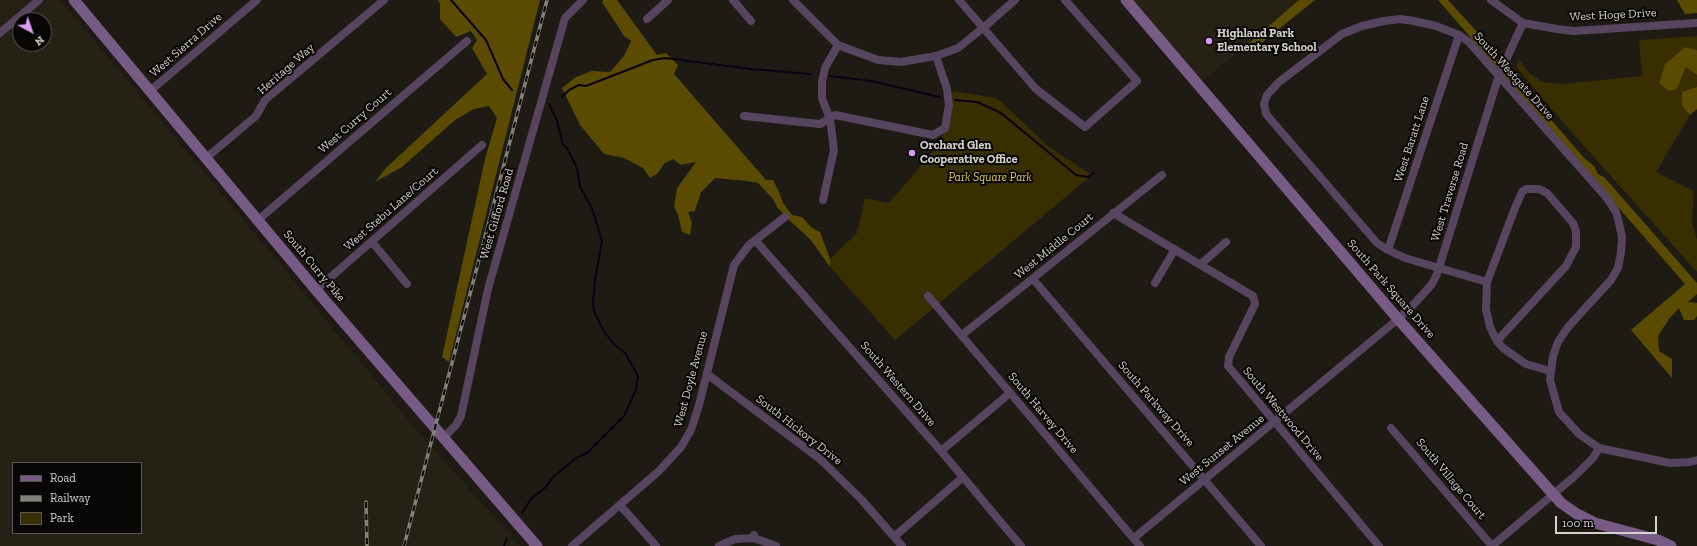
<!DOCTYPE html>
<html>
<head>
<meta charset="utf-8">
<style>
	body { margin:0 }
	#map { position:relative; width:1697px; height:546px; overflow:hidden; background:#1d1b14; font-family:"Zilla Slab",serif }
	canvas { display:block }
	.legend { position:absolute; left:12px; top:462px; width:130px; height:72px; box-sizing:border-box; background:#070604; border:1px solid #595854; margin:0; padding:5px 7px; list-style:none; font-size:12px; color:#d3d2cd }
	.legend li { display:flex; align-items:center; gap:8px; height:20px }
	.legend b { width:20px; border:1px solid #595854 }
	.north { position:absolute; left:12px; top:12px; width:40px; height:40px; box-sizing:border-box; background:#070604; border:1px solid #595854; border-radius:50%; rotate:140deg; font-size:11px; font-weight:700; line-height:16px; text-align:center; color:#d3d2cd }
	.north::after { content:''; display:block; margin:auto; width:14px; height:18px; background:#da9af6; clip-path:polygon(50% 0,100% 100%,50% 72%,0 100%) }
	.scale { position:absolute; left:1555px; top:516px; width:102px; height:18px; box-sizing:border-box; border:2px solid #d3d2cd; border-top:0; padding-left:5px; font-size:12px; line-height:14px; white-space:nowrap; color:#d3d2cd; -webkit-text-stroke:3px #070604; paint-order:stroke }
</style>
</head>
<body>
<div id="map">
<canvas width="1697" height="546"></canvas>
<ul class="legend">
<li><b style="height:5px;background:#785b85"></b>Road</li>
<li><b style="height:5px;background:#82807a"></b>Railway</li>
<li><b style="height:11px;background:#392e00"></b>Park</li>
</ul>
<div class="north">N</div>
<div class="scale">100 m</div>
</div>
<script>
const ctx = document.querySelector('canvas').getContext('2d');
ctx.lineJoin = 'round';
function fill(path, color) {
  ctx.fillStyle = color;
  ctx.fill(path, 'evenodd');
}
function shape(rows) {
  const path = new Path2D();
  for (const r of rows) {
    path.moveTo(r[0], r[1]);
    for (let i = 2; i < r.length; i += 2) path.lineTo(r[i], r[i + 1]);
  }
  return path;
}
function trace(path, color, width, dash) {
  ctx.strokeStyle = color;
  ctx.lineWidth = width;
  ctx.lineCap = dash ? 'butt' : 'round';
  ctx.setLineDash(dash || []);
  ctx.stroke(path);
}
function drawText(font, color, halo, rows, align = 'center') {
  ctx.font = font + ' "Zilla Slab",serif';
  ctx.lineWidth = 4;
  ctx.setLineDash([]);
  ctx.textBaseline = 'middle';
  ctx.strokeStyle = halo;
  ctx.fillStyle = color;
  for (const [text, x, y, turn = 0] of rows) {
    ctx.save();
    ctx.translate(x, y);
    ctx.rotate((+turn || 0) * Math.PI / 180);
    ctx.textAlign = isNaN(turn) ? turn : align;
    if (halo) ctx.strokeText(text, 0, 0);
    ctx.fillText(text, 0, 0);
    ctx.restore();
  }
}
const built = shape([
	[0,0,60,0,220,191,413,426,520,546,0,546],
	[20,20,44,20,44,44,20,44],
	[13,463,141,463,141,533,13,533],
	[1131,0,1304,0,1200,82]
]);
const green = shape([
	[1697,36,1697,50,1685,47,1665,64,1659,83,1677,89,1686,67,1697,75,1697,87,1682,106,1690,115,1656,172,1694,191,1692,222,1697,240,1697,272,1574,135,1517,68,1518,59,1529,72,1542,82,1562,84,1642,76,1639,40],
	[953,91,997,98,1049,147,1092,175,895,340,830,267,830,259,857,233,865,198,889,203,929,156,945,132]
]);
const forest = shape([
	[438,0,540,0,449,362,442,357,485,159,497,118,489,106,474,109,455,120,402,167,375,182,386,168,487,74,472,48,477,40,471,31,456,37,440,19,440,4],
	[603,0,617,0,657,55,666,53,678,65,674,74,766,180,773,180,779,192,783,203,792,215,802,217,811,227,820,232,830,259,830,267,810,239,789,220,777,207,773,199,758,183,747,181,715,178,701,192,695,211,688,212,692,223,690,235,682,232,678,215,674,206,677,188,696,162,681,165,673,159,665,163,657,174,650,178,643,168,624,158,604,154,580,125,562,88,576,77,592,71,610,72,624,56,631,41,624,36,602,2],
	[1299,0,1315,0,1254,49,1248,51,1242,49],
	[1438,0,1448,0,1490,46,1496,58,1508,69,1584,158,1594,166,1598,174,1605,178,1697,283,1697,294,1688,302,1697,303,1697,316,1694,320,1684,320,1679,308,1669,319,1658,336,1659,351,1672,359,1672,378,1631,330,1685,284],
	[1677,0,1697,0,1697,13,1685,14],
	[1685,47,1697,50,1697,75,1686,67,1677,89,1669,91,1659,83,1665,64],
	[1697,87,1697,109,1690,115,1682,106,1682,92]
]);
const stream = shape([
	[451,0,486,40,503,79,512,90],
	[829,76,871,81,940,97],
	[562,97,569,90,579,85,586,86,653,60,665,58,751,69,811,74],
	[955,100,977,102,1001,113,1076,175,1088,177,1094,173],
	[522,513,531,499,547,486,552,478,576,458,587,453,624,416,636,390,638,376,625,353,614,344,603,330,594,311,593,302,595,280,602,241,592,208,580,187,577,168,567,148,563,145,557,121,549,104],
	[504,546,507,538]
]);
const street = shape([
	[733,0,751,21],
	[793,0,838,45,878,60,901,62,936,56,958,48,983,28,1015,0],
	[959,0,1036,89,1085,127,1137,81,1065,0],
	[1491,0,1523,23,1557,29,1573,31,1697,23],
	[647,19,668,0],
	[0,33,39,0],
	[149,92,257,0],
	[744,116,820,124,835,115,933,135,945,128,949,105,947,89,936,56],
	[206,158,256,116,265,100,384,0],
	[823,200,834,150,830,119,822,98,822,82,825,68,838,45],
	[1113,213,1253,296,1255,304,1229,357,1228,366,1379,546],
	[258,220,467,41],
	[755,240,941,451,1021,546],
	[372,242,407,284],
	[1388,250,1459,35],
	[1201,264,1226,242],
	[1033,279,1261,546],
	[1487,282,1405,258,1388,250,1377,243,1266,114,1264,104,1267,95,1279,82,1342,34,1362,26,1384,21,1400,19,1414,21,1436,26,1459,35,1469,42,1607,198,1616,212,1619,223,1622,237,1621,252,1618,268,1611,280,1568,327,1558,342,1553,356,1550,380,1559,412,1579,434,1599,448,1670,463,1690,462,1697,460],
	[1155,283,1175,249],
	[316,290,482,145],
	[928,296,1140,546],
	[962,335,1162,175],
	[1497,341,1566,266,1576,247,1576,231,1573,223,1547,193,1539,189,1526,189,1522,192,1515,208,1487,282,1486,309,1490,327,1497,341,1503,348,1526,364,1550,371],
	[707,374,820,459,861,499,902,546],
	[1391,428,1492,546,1576,475,1593,458,1599,448],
	[443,438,456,425,461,416,488,289,565,18,583,0],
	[941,451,1010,393],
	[620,505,656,546],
	[894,537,963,477],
	[754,538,776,546],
	[1134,538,1398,319,1415,303,1432,284,1437,274,1499,75,1523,23],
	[572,546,659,471,681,447,691,430,699,405,734,265,749,245,785,217],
	[719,546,735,539,754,538,754,535]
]);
const secondary = shape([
	[74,0,316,290,537,546],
	[1126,0,1398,319,1561,503,1577,514,1595,523,1658,540,1671,546]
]);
const rail = shape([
	[366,502,367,546],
	[404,546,547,0]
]);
const markers = [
	[1209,41,4,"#da9af6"],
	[912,153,4,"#da9af6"]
];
const streetNames = [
	["West Hoge Drive",1613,15,-3],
	["West Sierra Drive",186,45,-41],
	["Heritage Way",286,69,-41],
	["South Westgate Drive",1514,76,48],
	["West Curry Court",355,121,-41],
	["West Baratt Lane",1412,139,-72],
	["West Traverse Road",1450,192,-73],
	["West Stebu Lane/Court",391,209,-41],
	["West Gifford Road",497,214,-74],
	["West Middle Court",1054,246,-39],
	["South Curry Pike",314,266,50],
	["South Park Square Drive",1391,289,49],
	["West Doyle Avenue",691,379,-75],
	["South Western Drive",898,384,49],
	["South Parkway Drive",1156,404,49],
	["South Harvey Drive",1043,413,50],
	["South Westwood Drive",1283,414,50],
	["South Hickory Drive",799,430,38],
	["West Sunset Avenue",1222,450,-39],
	["South Village Court",1451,479,50]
];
const poiNames = [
	["Highland Park",1217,34],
	["Elementary School",1217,48],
	["Orchard Glen",920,146],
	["Cooperative Office",920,160]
];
const parkNames = [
	["Park Square Park",990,178]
];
fill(built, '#252215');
fill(green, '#392e00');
fill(forest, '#5a4b00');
trace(stream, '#0c0014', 2);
trace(street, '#57445f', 8);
trace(secondary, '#785b85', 11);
trace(rail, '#82807a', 3.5);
trace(rail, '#070604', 2, [6]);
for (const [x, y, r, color] of markers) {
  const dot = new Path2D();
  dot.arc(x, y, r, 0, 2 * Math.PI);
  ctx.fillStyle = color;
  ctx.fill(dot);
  trace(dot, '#070604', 1.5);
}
drawText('12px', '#d3d2cd', '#070604', streetNames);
drawText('bold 12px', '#d3d2cd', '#070604', poiNames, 'left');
drawText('italic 12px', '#e4c955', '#070604', parkNames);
</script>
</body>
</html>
